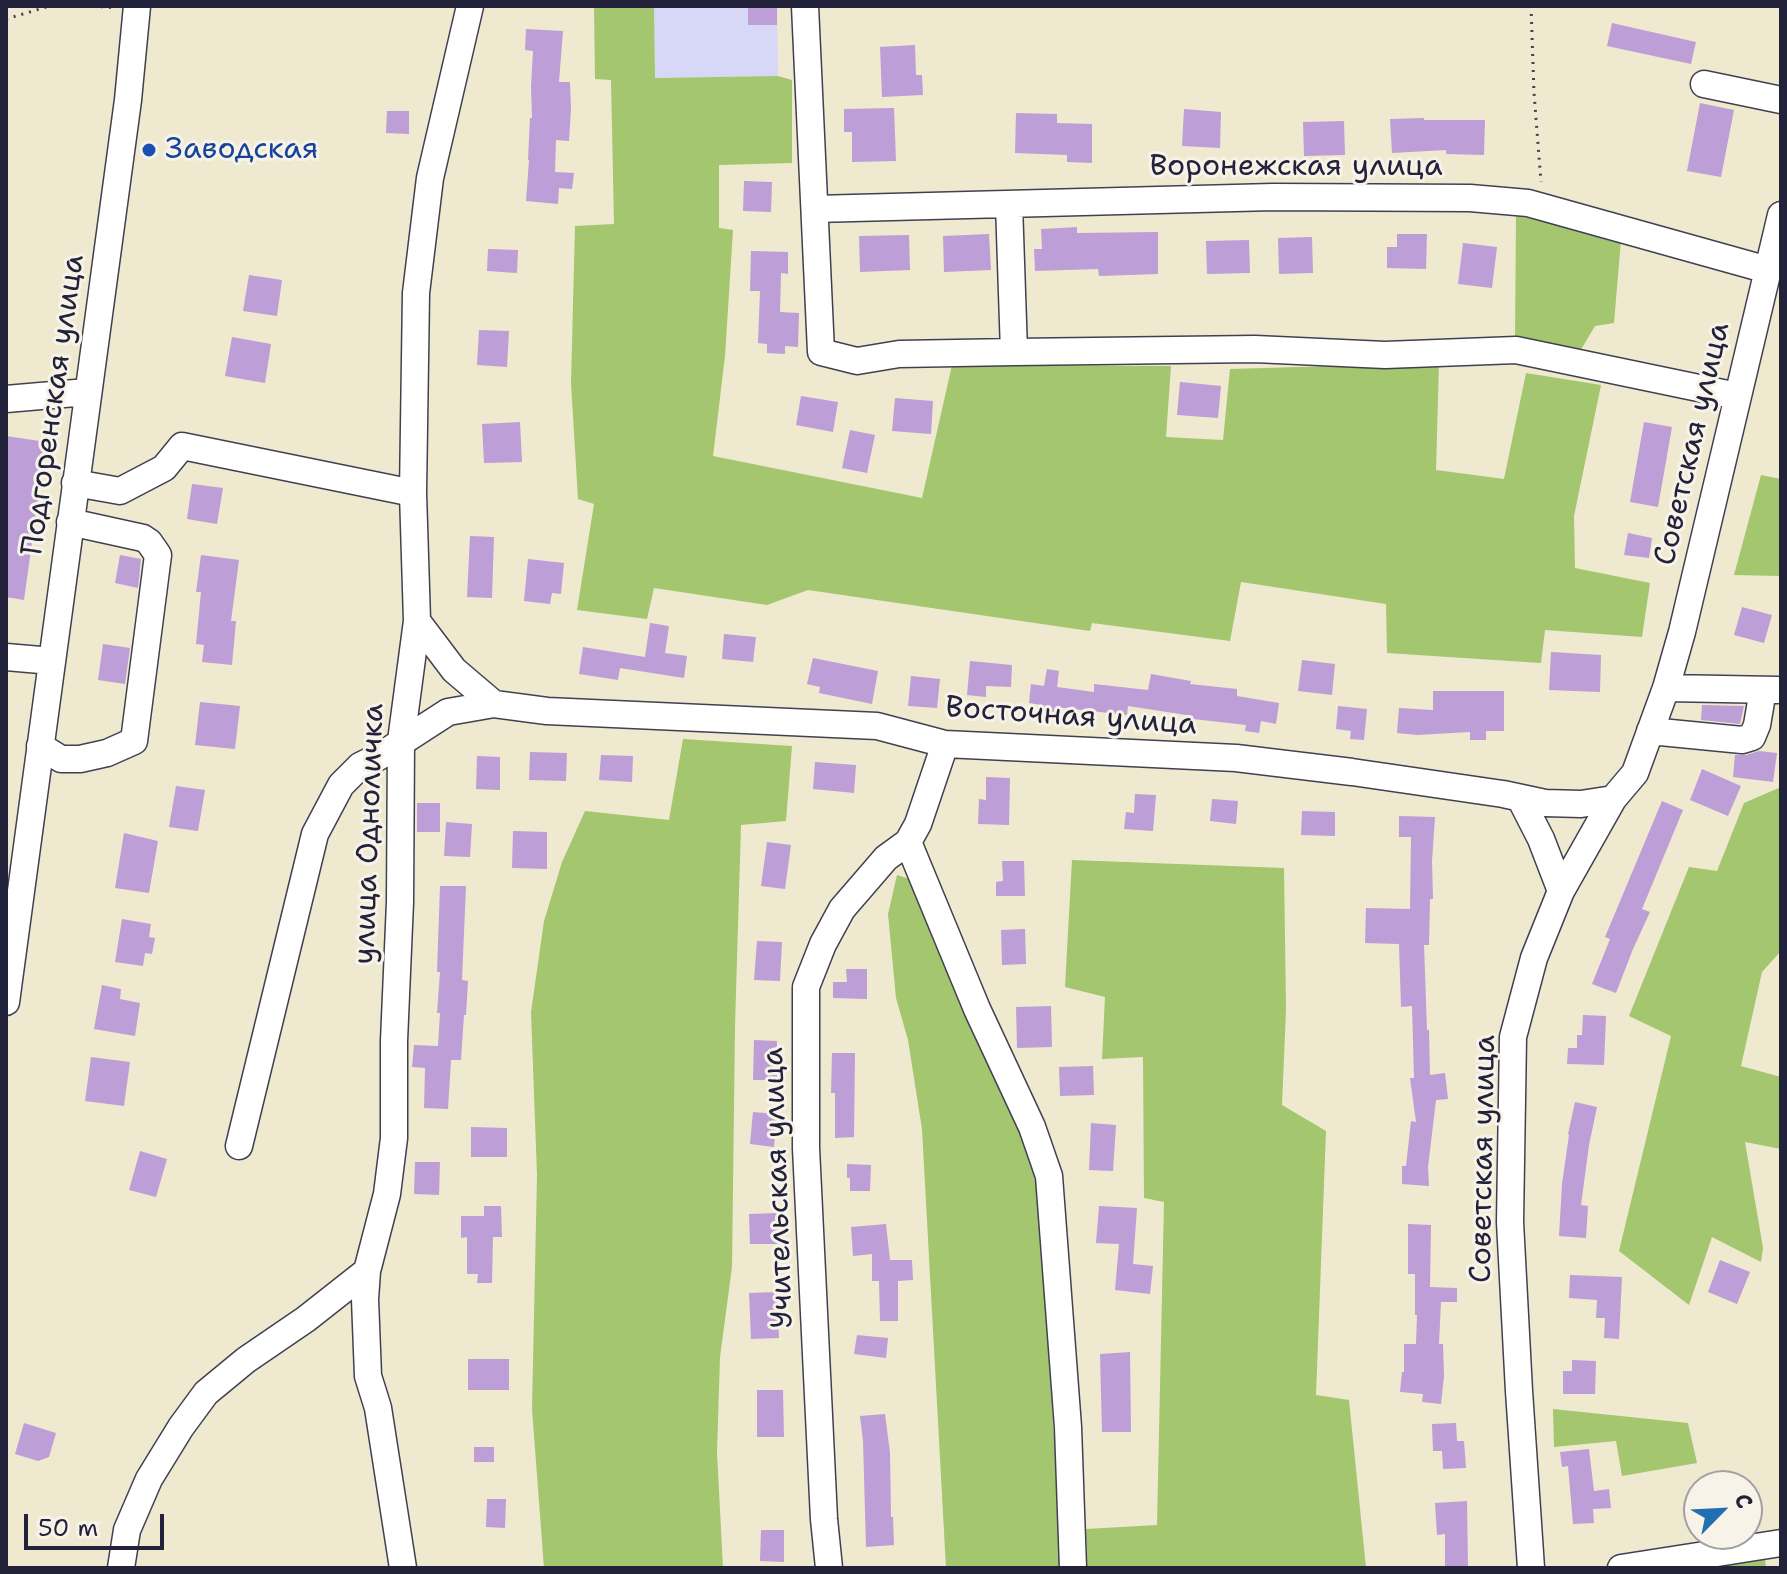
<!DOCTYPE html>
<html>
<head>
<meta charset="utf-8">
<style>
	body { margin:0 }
	#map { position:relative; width:1787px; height:1574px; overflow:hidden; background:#efe9d0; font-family:"Shantell Sans",sans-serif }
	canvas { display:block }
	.frame { position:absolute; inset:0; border:8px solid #22223b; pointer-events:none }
	.north { position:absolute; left:1683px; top:1470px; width:80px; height:80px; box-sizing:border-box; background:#f7f3e8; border:2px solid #a29fa3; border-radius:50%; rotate:66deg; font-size:22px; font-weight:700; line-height:32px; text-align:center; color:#22223b }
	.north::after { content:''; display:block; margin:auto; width:28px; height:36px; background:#1f6fb2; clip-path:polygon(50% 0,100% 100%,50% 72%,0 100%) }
	.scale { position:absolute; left:24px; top:1514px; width:140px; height:36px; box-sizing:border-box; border:4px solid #22223b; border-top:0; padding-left:10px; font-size:24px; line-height:28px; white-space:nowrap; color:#22223b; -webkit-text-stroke:6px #f7f3e8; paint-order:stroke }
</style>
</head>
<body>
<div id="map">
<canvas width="1787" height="1574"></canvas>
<div class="frame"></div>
<div class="north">С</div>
<div class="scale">50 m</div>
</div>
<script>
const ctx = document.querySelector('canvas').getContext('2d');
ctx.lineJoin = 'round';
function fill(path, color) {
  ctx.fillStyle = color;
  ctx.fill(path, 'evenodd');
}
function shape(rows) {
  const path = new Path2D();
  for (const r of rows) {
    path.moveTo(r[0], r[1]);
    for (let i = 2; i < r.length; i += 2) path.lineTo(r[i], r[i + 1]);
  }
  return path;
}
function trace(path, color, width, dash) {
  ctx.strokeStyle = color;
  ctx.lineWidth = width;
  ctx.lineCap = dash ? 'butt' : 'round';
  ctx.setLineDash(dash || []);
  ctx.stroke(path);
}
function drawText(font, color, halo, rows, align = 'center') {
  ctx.font = font + ' "Shantell Sans",sans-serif';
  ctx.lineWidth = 6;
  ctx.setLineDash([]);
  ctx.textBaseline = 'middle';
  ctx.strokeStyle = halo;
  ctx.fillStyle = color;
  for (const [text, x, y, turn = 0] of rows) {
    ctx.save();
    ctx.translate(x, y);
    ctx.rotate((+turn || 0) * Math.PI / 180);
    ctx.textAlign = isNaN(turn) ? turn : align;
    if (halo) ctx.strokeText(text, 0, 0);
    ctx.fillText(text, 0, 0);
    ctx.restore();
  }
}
const built = shape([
	[654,6,777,6,778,76,655,78]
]);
const green = shape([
	[594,6,654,6,655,78,778,76,792,80,792,163,719,165,719,228,733,230,725,356,713,456,922,498,952,365,1171,366,1166,437,1223,440,1230,369,1439,363,1436,470,1504,479,1526,373,1601,385,1574,516,1575,568,1650,583,1642,637,1545,630,1541,663,1387,653,1386,604,1241,582,1230,641,1092,623,1090,631,808,590,767,605,654,588,647,619,577,610,594,504,578,499,571,383,575,226,614,224,611,80,595,79],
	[1516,215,1621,240,1614,323,1595,326,1579,353,1515,342],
	[1761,475,1781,479,1781,576,1734,575],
	[683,739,792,746,786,821,741,825,735,1026,732,1267,720,1357,717,1452,723,1568,544,1568,532,1409,537,1175,531,1012,544,921,562,862,585,811,669,820],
	[1781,787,1781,951,1762,972,1741,1066,1781,1077,1781,1149,1745,1142,1763,1248,1761,1262,1712,1237,1689,1305,1619,1251,1671,1036,1629,1016,1689,867,1717,871,1744,803],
	[1072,860,1284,868,1286,1009,1282,1105,1326,1131,1316,1395,1349,1400,1366,1568,1087,1568,1086,1529,1157,1525,1164,1202,1144,1198,1143,1057,1102,1059,1105,997,1065,987],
	[897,875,913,880,1032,1162,1041,1218,1062,1568,946,1568,922,1129,908,1040,896,998,888,914],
	[1553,1409,1688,1423,1697,1463,1622,1476,1616,1441,1554,1447],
	[1765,1559,1766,1568,1691,1568]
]);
const building = shape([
	[748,6,777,6,777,25,748,25],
	[1612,23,1696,42,1691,64,1607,46],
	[526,29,563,31,559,82,570,82,571,108,569,141,556,140,555,172,574,173,572,189,559,188,558,204,526,201,529,160,528,160,530,118,532,118,531,86,533,51,525,50],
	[915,45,916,75,922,75,923,95,882,97,880,47],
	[1700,103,1734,110,1721,177,1687,171],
	[894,108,896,161,852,162,852,132,844,132,844,109],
	[1184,109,1221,112,1220,148,1182,146],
	[387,111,409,111,409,134,386,133],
	[1016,113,1057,114,1057,123,1092,124,1092,163,1067,162,1067,155,1015,153],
	[1424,118,1424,120,1485,120,1484,155,1446,154,1446,150,1392,153,1390,119],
	[1344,121,1345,155,1304,156,1303,122],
	[744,181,772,182,771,212,743,211],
	[1077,227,1077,233,1158,232,1158,274,1099,276,1098,269,1035,271,1034,249,1042,249,1041,229],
	[989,234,991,270,944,272,943,236],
	[1397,234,1427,234,1426,269,1387,268,1387,247,1397,247],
	[909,235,910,270,860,272,859,236],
	[1312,237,1313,273,1279,274,1278,238],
	[1249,240,1250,273,1207,274,1206,241],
	[1463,243,1497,247,1492,288,1458,284],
	[488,249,518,250,517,273,487,271],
	[751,251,788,252,788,274,781,273,780,312,799,313,798,347,785,346,785,354,767,353,767,344,758,343,760,291,750,291],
	[249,275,282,280,277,316,243,311],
	[479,330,509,331,507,367,477,365],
	[232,337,271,344,265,383,225,376],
	[1180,382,1221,386,1218,418,1177,415],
	[801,396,838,402,833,432,796,425],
	[895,398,933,401,931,434,892,431],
	[520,422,522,462,484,463,482,424],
	[1644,422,1672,427,1658,507,1630,502],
	[850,430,875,435,867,473,842,468],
	[6,436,46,442,24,600,6,597],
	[192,484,223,488,217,524,187,519],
	[1628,533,1652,538,1649,558,1624,555],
	[470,536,494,537,492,598,467,597],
	[120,555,141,559,138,588,115,583],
	[201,555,239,560,231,621,236,621,232,665,202,662,204,645,196,644,201,592,196,592],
	[528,559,564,563,561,594,552,593,550,604,524,601],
	[1742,607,1772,615,1764,643,1734,635],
	[650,623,669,626,665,653,687,656,684,678,620,668,618,680,579,674,583,647,645,657],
	[724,634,756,637,753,662,722,659],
	[103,644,130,648,125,684,98,680],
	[1551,652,1601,655,1600,692,1549,690],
	[813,658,878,671,872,704,819,693,820,687,807,684],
	[1302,660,1335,664,1332,695,1298,691],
	[970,661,1012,665,1011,687,986,686,986,697,967,695],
	[1047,669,1059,671,1057,687,1094,692,1094,684,1148,690,1151,674,1191,681,1190,684,1237,689,1237,696,1279,703,1276,724,1261,721,1259,733,1245,731,1246,725,1193,719,1193,716,1128,706,1127,715,1055,707,1055,715,1040,713,1042,705,1029,703,1031,684,1044,686],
	[911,676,940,679,937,708,908,706],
	[1433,691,1504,691,1504,731,1486,731,1486,740,1470,740,1470,732,1417,735,1397,733,1399,708,1433,710],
	[200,702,240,706,235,749,195,745],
	[1702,705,1744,706,1740,724,1701,720],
	[1338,706,1367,709,1364,740,1350,739,1351,731,1336,729],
	[1759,751,1777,753,1773,782,1733,777,1735,755,1746,755],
	[530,752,567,753,566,781,529,780],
	[601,755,633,756,632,782,599,780],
	[477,756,500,757,500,790,476,789],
	[815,762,856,765,854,793,813,789],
	[1702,769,1741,786,1728,816,1690,800],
	[986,777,1010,778,1009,825,978,824,979,799,986,800],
	[176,786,205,790,198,831,169,827],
	[1135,794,1156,795,1153,831,1124,829,1126,812,1134,813],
	[1212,799,1238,801,1236,824,1210,821],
	[1662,801,1683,810,1642,909,1650,912,1633,949,1616,993,1592,984,1610,939,1605,937],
	[417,803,440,803,440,832,417,832],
	[1302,811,1335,812,1335,836,1301,835],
	[1399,816,1435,817,1432,861,1433,899,1430,899,1429,945,1424,945,1427,1030,1429,1030,1430,1075,1445,1073,1448,1099,1436,1100,1428,1167,1429,1186,1402,1184,1402,1166,1406,1166,1411,1121,1416,1122,1410,1078,1414,1078,1412,1006,1401,1007,1399,944,1365,943,1366,908,1410,909,1411,837,1399,837],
	[446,822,472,824,470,857,444,856],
	[513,831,547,832,547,869,512,868],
	[124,833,158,841,149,893,115,888],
	[767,842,791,845,785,889,761,886],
	[1002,861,1024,861,1025,896,996,896,996,882,1003,881],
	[440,886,466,886,462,980,468,981,466,1015,464,1015,461,1060,451,1060,448,1109,424,1108,425,1068,412,1067,414,1045,438,1046,440,1013,437,1013,440,972,437,972],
	[122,919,151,924,149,937,155,938,152,954,145,953,143,966,115,962],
	[1025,929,1026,964,1002,965,1001,930],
	[757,941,782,942,780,981,754,980],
	[846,969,867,969,867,999,833,998,833,982,847,982],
	[102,985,121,989,120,999,140,1003,135,1036,94,1029],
	[1051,1006,1052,1047,1017,1048,1016,1007],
	[1583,1015,1606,1016,1604,1065,1567,1064,1568,1048,1577,1048,1577,1035,1582,1035],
	[754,1040,777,1041,777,1080,753,1080],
	[832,1053,855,1053,854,1137,835,1138,835,1093,831,1093],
	[91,1057,130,1062,124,1106,85,1101],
	[1093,1066,1094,1095,1060,1096,1059,1067],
	[1575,1102,1597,1107,1589,1145,1581,1205,1588,1206,1586,1238,1559,1236,1562,1184,1569,1135,1568,1134],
	[753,1112,777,1114,774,1147,750,1144],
	[1091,1123,1116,1125,1113,1171,1089,1170],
	[471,1127,507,1128,507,1157,471,1157],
	[140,1151,167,1159,156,1197,129,1190],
	[415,1162,440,1162,439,1195,414,1194],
	[847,1164,871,1165,870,1191,850,1191,850,1178,847,1178],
	[484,1206,501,1206,502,1237,493,1237,492,1283,477,1283,478,1274,467,1274,467,1237,461,1238,461,1216,484,1216],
	[1099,1206,1137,1208,1133,1264,1153,1266,1150,1294,1115,1290,1119,1244,1096,1243],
	[777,1213,778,1244,750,1244,749,1214],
	[886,1224,890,1260,912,1260,913,1280,898,1281,898,1321,880,1321,879,1281,872,1281,872,1254,853,1256,851,1227],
	[1408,1224,1431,1225,1430,1287,1457,1288,1457,1302,1441,1302,1439,1344,1443,1344,1444,1376,1441,1404,1422,1402,1423,1394,1400,1392,1402,1372,1404,1372,1404,1344,1416,1344,1417,1315,1415,1315,1415,1274,1408,1274],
	[1720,1260,1750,1272,1737,1304,1708,1292],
	[1570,1275,1622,1277,1619,1339,1604,1338,1605,1318,1596,1318,1597,1300,1569,1298],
	[777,1292,779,1338,751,1339,749,1293],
	[857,1335,888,1338,886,1358,854,1354],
	[1130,1352,1131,1432,1102,1432,1100,1354],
	[468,1359,509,1359,509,1390,468,1390],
	[1572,1360,1596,1361,1595,1394,1563,1394,1563,1371,1572,1371],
	[757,1390,783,1390,784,1437,757,1437],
	[885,1414,890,1453,891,1517,893,1517,894,1545,866,1547,863,1441,860,1416],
	[24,1423,56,1433,49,1457,38,1461,15,1454],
	[1456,1423,1457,1441,1464,1441,1466,1468,1443,1469,1442,1451,1433,1451,1432,1424],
	[474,1447,494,1447,494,1462,474,1462],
	[1589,1449,1594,1491,1609,1489,1611,1508,1593,1509,1594,1523,1573,1524,1568,1466,1562,1467,1560,1452],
	[487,1499,506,1499,505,1528,486,1527],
	[1467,1501,1468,1568,1445,1568,1445,1534,1437,1535,1435,1503],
	[761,1530,784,1530,784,1562,760,1561]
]);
const path = shape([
	[93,6,117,8],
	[1531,6,1534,93,1541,182],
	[6,19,50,6]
]);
const minor = shape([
	[805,6,821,352,857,361,899,354,1014,352],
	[1704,84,1781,100],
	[1009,204,1014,352,1255,349,1385,355,1516,350,1737,396],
	[815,209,1273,197,1470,198,1528,203,1768,270],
	[6,399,87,392],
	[75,483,120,491,164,468,182,446,413,493],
	[417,621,454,670,494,704,547,711,877,726,945,744,1236,758,1352,772,1503,794,1545,803,1581,804,1613,799],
	[6,657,52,661],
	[1666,688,1778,690],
	[1650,731,1742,740,1752,737,1757,725,1763,690],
	[40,746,61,759,80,759,107,753,134,741,158,555,149,542,143,538,70,522],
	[1520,798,1541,839,1561,891],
	[908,842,977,1009,1032,1127,1049,1176,1068,1427,1073,1568],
	[6,1002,128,100,137,6],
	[239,1146,315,834,341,785,360,766,380,756,448,712,494,704],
	[121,1568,127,1530,149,1479,181,1427,206,1393,246,1360,306,1319,367,1271],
	[403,1568,378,1408,368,1376,365,1299,367,1271,387,1194,394,1138,394,1041,400,902,401,741,417,621,413,493,416,293,430,178,470,6],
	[829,1568,824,1519,806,1148,806,987,823,944,842,909,886,858,908,842,918,824,945,744],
	[1531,1568,1519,1391,1510,1222,1513,1037,1534,958,1561,891,1613,799,1635,773,1666,688,1682,632,1781,215],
	[1621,1568,1781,1543]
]);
const markers = [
	[149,150,8,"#1a4fb4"]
];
const transitNames = [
	["Заводская",165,150]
];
const streetNames = [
	["Воронежская улица",1296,167],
	["Подгоренская улица",54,405,-82],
	["Советская улица",1693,444,-77],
	["Восточная улица",1071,717,4],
	["улица Одноличка",370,834,-88],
	["Советская улица",1484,1159,-89],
	["Учительская улица",779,1188,-92]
];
fill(built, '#d7d7f8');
fill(green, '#a3c66f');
fill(building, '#bd9ed6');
trace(minor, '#414051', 29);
trace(path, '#414051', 3, [2, 6]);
trace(minor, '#fff', 26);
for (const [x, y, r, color] of markers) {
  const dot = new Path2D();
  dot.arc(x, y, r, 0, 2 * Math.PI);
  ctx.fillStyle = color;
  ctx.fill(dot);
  trace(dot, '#f7f3e8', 3);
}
drawText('30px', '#164399', '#f7f3e8', transitNames, 'left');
drawText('30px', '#22223b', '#f7f3e8', streetNames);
</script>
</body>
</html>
